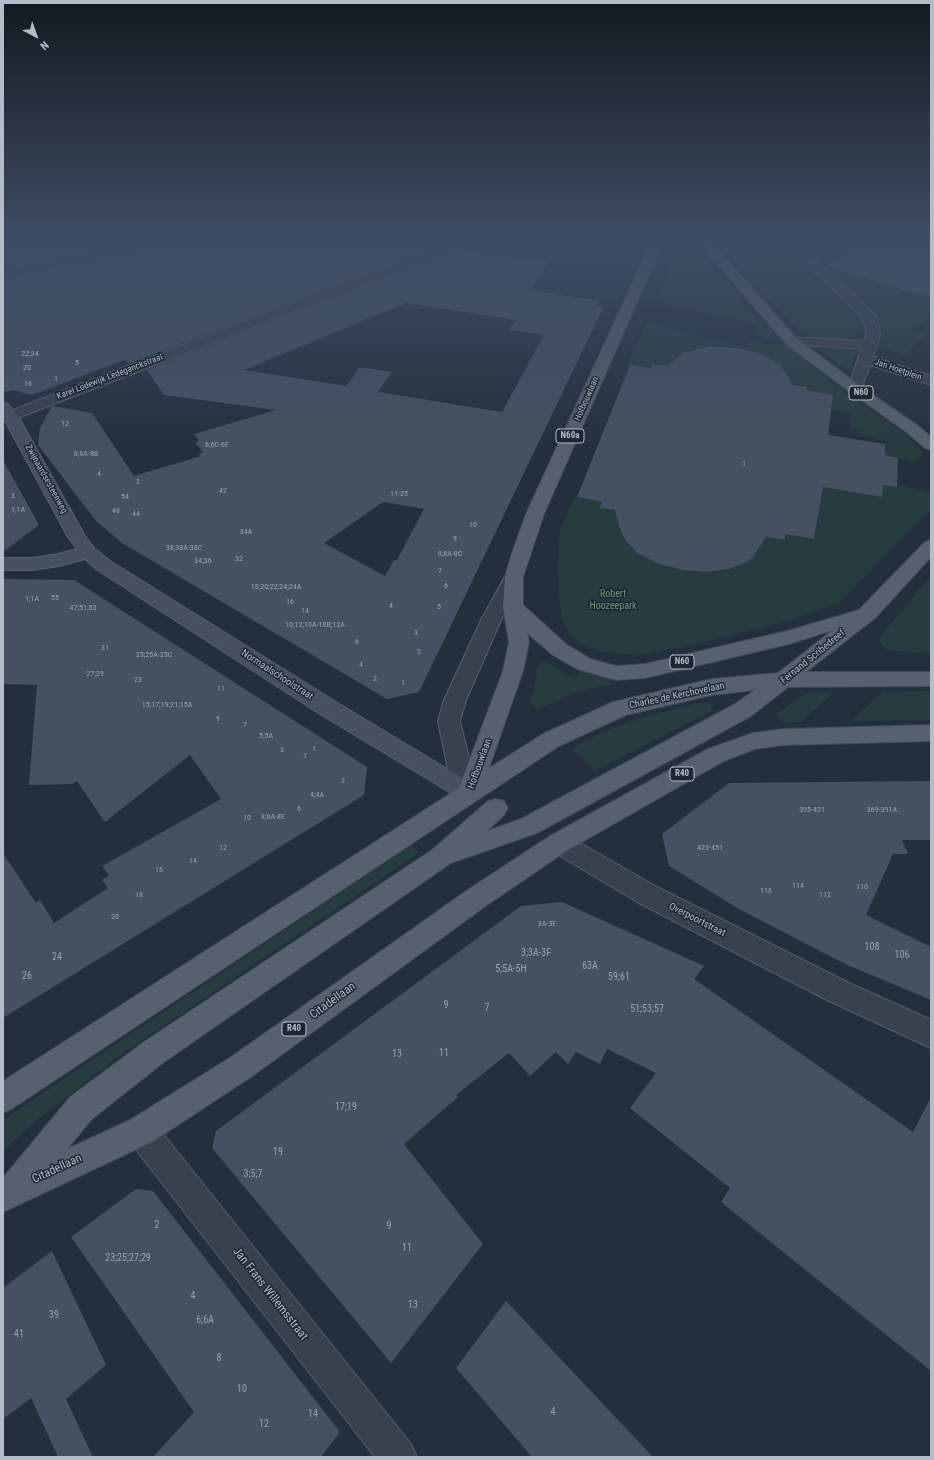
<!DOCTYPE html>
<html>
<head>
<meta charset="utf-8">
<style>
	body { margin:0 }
	#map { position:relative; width:934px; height:1460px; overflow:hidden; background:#242f3e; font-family:"Roboto Condensed",sans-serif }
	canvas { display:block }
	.frame { position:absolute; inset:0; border:4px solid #b4bcc9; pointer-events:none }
	.north { position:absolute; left:16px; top:16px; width:40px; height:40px; -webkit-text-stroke:3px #1d2633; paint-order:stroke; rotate:139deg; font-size:11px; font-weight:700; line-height:16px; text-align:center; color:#b4bcc9 }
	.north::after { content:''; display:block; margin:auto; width:14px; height:18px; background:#b4bcc9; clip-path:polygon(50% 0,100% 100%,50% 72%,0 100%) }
</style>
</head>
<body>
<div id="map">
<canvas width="934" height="1460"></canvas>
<div class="frame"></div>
<div class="north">N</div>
</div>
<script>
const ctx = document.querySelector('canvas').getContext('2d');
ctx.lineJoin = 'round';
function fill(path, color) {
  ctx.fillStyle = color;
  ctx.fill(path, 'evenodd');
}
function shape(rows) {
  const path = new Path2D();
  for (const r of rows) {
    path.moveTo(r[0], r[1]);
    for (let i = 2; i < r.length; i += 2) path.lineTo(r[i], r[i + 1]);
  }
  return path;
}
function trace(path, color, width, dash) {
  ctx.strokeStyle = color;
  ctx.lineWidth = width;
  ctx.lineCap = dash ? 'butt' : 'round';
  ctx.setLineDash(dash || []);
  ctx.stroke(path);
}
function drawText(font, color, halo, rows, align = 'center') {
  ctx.font = font + ' "Roboto Condensed",sans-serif';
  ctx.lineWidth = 3;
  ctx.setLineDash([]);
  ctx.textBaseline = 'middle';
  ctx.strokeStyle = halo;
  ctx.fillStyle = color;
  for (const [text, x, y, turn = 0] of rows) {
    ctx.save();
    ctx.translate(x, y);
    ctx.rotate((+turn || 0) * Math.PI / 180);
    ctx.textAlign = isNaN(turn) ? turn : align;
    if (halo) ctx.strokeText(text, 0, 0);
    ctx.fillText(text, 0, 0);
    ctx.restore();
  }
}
const green = shape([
	[677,245,695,245,709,265,779,339,770,339,754,335,758,326,657,300],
	[724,245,825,245,809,257,805,263,812,275,859,314,864,324,864,331,855,337,833,340,807,336,786,318,743,273],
	[824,267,926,297,923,300,931,302,931,316,914,331,927,335,904,355,882,347,877,348,881,335,880,324,871,312],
	[647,322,748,348,751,340,768,345,785,344,844,392,903,432,921,450,922,455,919,459,912,461,885,455,884,441,857,436,857,430,850,428,852,413,831,410,833,395,806,390,807,387,788,384,789,377,780,364,767,356,750,350,730,346,710,346,683,353,675,359,671,367,652,364,651,368,627,365],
	[819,348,855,350,857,352,850,371,839,365],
	[883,485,897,487,898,485,931,492,931,509,838,603,791,620,688,646,634,655,599,651,580,643,569,634,561,616,557,568,560,530,574,497,602,502,600,508,621,511,619,525,621,532,632,549,646,558,670,568,696,572,706,572,729,569,747,562,758,551,761,545,763,536,785,540,785,534,814,539,818,518,814,517,819,486,881,497],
	[931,576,931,654,888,650,881,644,880,637],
	[547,662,565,674,577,679,579,670,611,680,610,685,588,689,572,694,538,709,530,703,539,663],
	[931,691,931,720,851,721,883,692],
	[814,692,834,692,801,722,784,722,777,717,778,713,804,694],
	[703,702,710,703,712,706,711,711,595,771,571,748,607,730,650,715],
	[411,845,419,853,122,1054,37,1120,3,1151,3,1120]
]);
const building = shape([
	[3,245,125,245,10,269,3,258],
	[160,245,424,245,434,247,130,363,124,360,32,395,14,390,3,392,3,281,153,250],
	[855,245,931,245,931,298,825,266],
	[458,250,549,262,531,289,535,289,533,291,600,301,597,305,604,306,419,692,387,699,122,543,96,521,38,445,40,428,52,406,92,413,134,476,201,456,199,454,203,452,195,442,199,441,194,434,276,410,164,395,147,370,144,371],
	[406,303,516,320,509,330,544,335,502,412,378,392,392,372,366,368,359,368,346,386,244,370],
	[383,502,424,509,397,560,394,560,385,576,324,543],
	[710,346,739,348,759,353,780,364,787,374,792,385,807,387,806,390,833,395,828,435,885,444,885,455,898,458,897,487,883,485,882,497,823,487,814,539,785,534,785,540,766,537,753,557,747,562,729,569,706,572,682,570,659,564,637,553,626,541,621,532,615,510,600,508,602,502,577,497,630,365,651,368,652,364,667,366,683,353],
	[3,460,39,525,3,552],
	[3,579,74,580,367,767,364,795,3,1018,3,853,36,903,40,900,54,923,108,888,102,880,109,875,102,866,221,799,190,755,105,822,77,781,72,784,29,785,37,685,3,684],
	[931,781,931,840,902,840,908,854,893,854,866,915,931,947,931,1000,845,964,739,909,669,866,662,834,729,783],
	[562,902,704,966,694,979,913,1132,931,1097,931,1371,721,1202,730,1188,630,1108,656,1073,607,1049,600,1064,576,1052,568,1064,556,1052,530,1076,509,1053,456,1095,458,1097,404,1144,483,1244,391,1363,212,1148,216,1131,521,906],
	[136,1189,153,1191,340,1432,321,1457,153,1457,194,1412,71,1237],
	[52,1251,106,1365,66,1399,93,1457,58,1457,31,1398,3,1419,3,1288],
	[506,1301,653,1457,532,1457,456,1368]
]);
const street = shape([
	[134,245,159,245,153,249,3,280,3,272,134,245],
	[443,245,461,245,459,248,15,419,10,421,5,419,3,417,5,413,443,245],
	[813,260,817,261,874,314,879,325,880,335,873,357,931,376,931,385,870,365,860,392,855,393,850,392,848,389,861,349,786,344,784,341,786,338,791,337,864,341,866,335,865,325,861,316,809,267,807,264,809,261,813,260],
	[514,571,521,573,523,577,502,618,466,700,460,721,474,779,481,793,477,799,469,802,461,799,450,779,438,721,444,700,482,618,507,573,514,571],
	[559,833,568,836,657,887,847,982,931,1020,931,1048,827,1000,639,903,550,850,547,843,550,836,559,833],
	[141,1116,152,1120,411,1444,417,1457,375,1457,130,1142,126,1131,130,1120,141,1116]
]);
const secondary = shape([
	[3,402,8,404,18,416,85,536,94,548,110,561,336,702,477,787,481,793,477,799,469,802,461,799,320,714,96,569,85,559,59,566,33,570,3,570,3,558,33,558,58,554,77,549,68,537,3,417,3,402]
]);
const primary = shape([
	[650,245,662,245,544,514,523,577,523,605,567,645,591,659,616,666,645,664,787,631,859,610,925,542,931,540,931,557,875,618,806,672,931,672,931,686,788,687,751,716,537,833,451,863,164,1062,92,1119,67,1149,130,1120,231,1057,469,889,550,836,708,749,753,733,784,729,931,725,931,741,784,745,755,749,724,761,568,850,487,905,251,1077,152,1142,3,1212,3,1178,70,1097,144,1042,432,850,488,801,496,799,504,801,508,808,504,815,487,831,521,819,735,704,755,690,712,695,626,715,559,746,13,1108,3,1113,3,1081,459,788,503,671,509,642,503,607,505,577,512,553,526,514,650,245],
	[833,630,778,673,712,679,613,702,543,734,489,768,523,671,529,642,527,633,553,655,577,669,616,680,645,678,789,644,833,630],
	[701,245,714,245,796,338,860,386,917,425,931,437,931,450,925,448,905,431,850,392,786,344,701,245]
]);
const numberNames = [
	["22;24",30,354],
	["5",77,363],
	["20",27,368],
	["1",56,379],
	["16",28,384],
	["12",65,424],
	["6;6C-6F",217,445],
	["8;8A-8B",86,454],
	["1",744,464],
	["4",99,474],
	["2",138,482],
	["42",223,491],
	["11-25",399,494],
	["3",13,496],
	["54",125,497],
	["1;1A",18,510],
	["46",116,511],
	["44",136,514],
	["10",473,525],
	["34A",246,532],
	["9",455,539],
	["38;38A-38C",184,548],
	["8;8A-8C",450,554],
	["32",239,559],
	["34;36",203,561],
	["7",440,571],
	["6",446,586],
	["18;20;22;24;24A",276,587],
	["55",55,598],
	["1;1A",32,599],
	["16",290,602],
	["4",391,606],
	["5",439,607],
	["47;51;53",83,608],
	["14",305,611],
	["10;12;10A-10B;12A",315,625],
	["3",416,633],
	["6",357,642],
	["31",105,648],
	["2",419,652],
	["25;25A-25C",154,655],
	["4",361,665],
	["27;29",95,674],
	["2",375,679],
	["23",138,680],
	["1",403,683],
	["11",221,689],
	["15;17;19;21;15A",167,705],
	["9",218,719],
	["7",245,725],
	["5;5A",266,736],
	["1",314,749],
	["3",282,750],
	["1",305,756],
	["2",343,781],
	["4;4A",317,795],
	["6",299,809],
	["395-421",812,810],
	["369-391A",882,810],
	["8;8A-8E",273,817],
	["10",247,818],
	["12",223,848],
	["423-451",710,848],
	["14",193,861],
	["16",159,870],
	["114",798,886],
	["110",862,887],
	["116",766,891],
	["18",139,895],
	["112",825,895],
	["20",115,917],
	["3A-3F",547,924]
];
const farStreetnames = [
	["Jan Hoetplein",898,370,19],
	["Karel Lodewijk Ledeganckstraat",110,377,-21],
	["Hofbouwlaan",587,399,-66],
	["Zwijnaardsesteenweg",46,479,61]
];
const shields = [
	[861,393,24],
	[570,436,28],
	[682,662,24],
	[682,774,24],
	[294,1029,24]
];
const shieldNames = [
	["N60",861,393],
	["N60a",570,436],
	["N60",682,662],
	["R40",682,774],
	["R40",294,1029]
];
const parkNames = [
	["Robert",613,594],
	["Hoozeepark",613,606]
];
const streetNames = [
	["Fernand Scribedreef",813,657,-39],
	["Normaalschoolstraat",277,675,33],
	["Charles de Kerchovelaan",677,696,-12],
	["Hofbouwlaan",480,764,-70],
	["Overpoortstraat",697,920,27]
];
const nearNumbernames = [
	["108",872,947],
	["3;3A-3F",536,953],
	["106",902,955],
	["24",57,957],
	["63A",590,966],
	["5;5A-5H",511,969],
	["26",27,976],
	["59;61",619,977],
	["9",446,1005],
	["7",487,1008],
	["51;53;57",647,1009],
	["11",444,1053],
	["13",397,1054],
	["17;19",346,1107],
	["19",278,1152],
	["3;5;7",253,1174],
	["2",157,1225],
	["9",389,1226],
	["11",407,1248],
	["23;25;27;29",128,1258],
	["4",193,1296],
	["13",413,1305],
	["39",54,1315],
	["6;6A",205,1320],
	["41",19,1334],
	["8",219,1358],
	["10",242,1389],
	["4",553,1412],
	["14",313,1414],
	["12",264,1424]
];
const nearStreetnames = [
	["Citadellaan",333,1001,-36],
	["Citadellaan",57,1169,-25],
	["Jan Frans Willemsstraat",270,1294,52]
];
fill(green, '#263c3f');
fill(building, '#455162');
trace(street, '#565f6c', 2);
trace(secondary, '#565f6c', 2);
trace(primary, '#414a57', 2);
fill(street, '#38414e');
fill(secondary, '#465061');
fill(primary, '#56606e');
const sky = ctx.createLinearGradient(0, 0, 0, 450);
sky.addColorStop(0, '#141a22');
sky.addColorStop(0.54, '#3f4d63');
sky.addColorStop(1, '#3f4d6300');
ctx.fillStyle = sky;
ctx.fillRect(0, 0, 934, 450);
drawText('8px', '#98a1af', null, numberNames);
drawText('9px', '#b4bcc9', '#1d2633', farStreetnames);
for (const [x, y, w] of shields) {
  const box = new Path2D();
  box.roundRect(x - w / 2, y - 7, w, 14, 3);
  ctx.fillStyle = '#1d2633';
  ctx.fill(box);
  trace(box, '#b4bcc9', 1);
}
drawText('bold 9px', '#b4bcc9', null, shieldNames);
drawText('10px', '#6b9a76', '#1d2633', parkNames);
drawText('10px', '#b4bcc9', '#1d2633', streetNames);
drawText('10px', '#98a1af', null, nearNumbernames);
drawText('12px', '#b4bcc9', '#1d2633', nearStreetnames);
</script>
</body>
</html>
